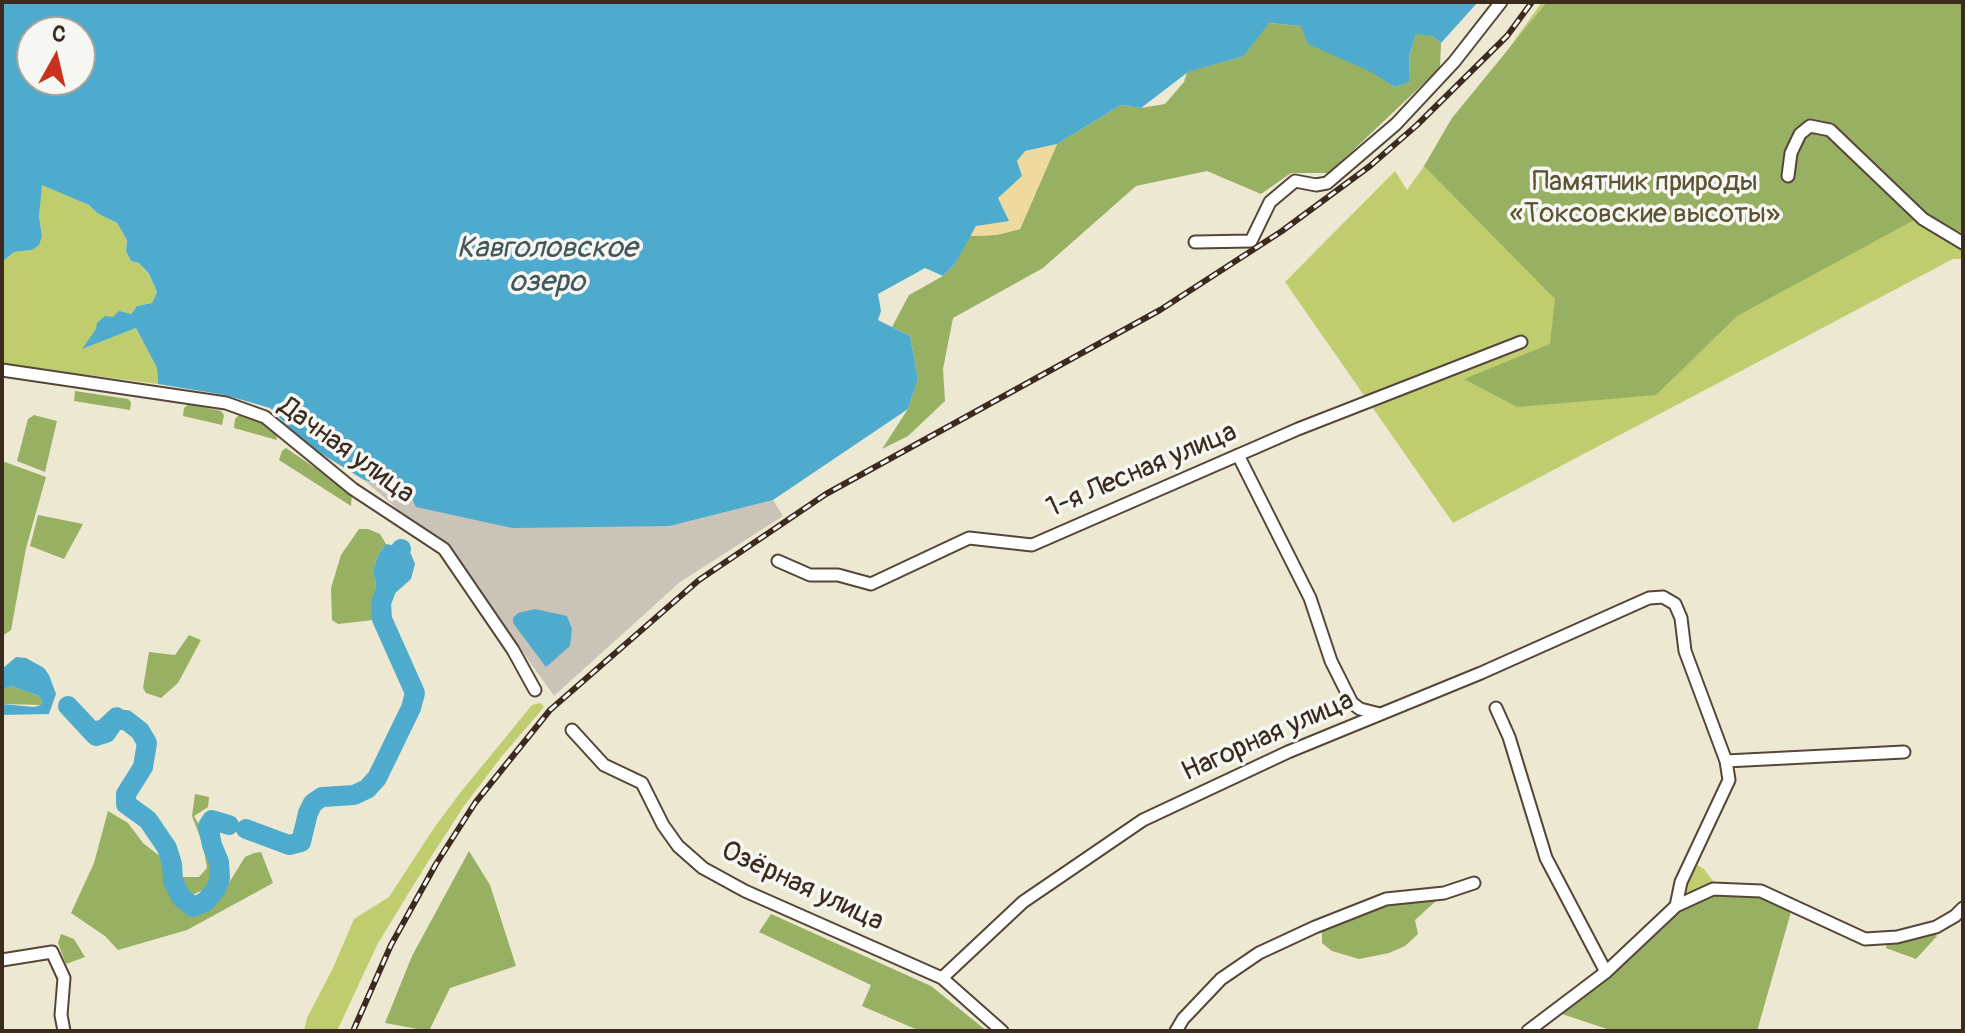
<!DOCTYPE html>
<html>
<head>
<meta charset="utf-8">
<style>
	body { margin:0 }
	#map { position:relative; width:1965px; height:1033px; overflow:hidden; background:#ede8d1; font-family:Pangolin,sans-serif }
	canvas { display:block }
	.frame { position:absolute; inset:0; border:4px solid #3b2a1e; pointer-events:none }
	.north { position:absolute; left:16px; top:16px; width:80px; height:80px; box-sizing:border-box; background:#f6f6f2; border:2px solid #aba49d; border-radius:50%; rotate:8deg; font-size:22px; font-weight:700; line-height:32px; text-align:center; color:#3b2a1e }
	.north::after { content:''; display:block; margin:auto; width:28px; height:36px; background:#c8321e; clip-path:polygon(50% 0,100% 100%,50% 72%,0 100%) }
</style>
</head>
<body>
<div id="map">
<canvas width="1965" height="1033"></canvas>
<div class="frame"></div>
<div class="north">С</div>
</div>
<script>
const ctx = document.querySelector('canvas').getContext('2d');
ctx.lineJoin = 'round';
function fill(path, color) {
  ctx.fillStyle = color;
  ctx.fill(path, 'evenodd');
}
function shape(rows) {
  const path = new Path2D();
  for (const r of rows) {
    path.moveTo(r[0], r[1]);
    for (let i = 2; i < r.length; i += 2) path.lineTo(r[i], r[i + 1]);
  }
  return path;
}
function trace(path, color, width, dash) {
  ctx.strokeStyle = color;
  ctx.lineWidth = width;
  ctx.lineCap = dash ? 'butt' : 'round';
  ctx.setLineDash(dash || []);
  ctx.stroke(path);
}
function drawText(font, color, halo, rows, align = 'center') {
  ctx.font = font + ' Pangolin,sans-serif';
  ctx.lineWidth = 7;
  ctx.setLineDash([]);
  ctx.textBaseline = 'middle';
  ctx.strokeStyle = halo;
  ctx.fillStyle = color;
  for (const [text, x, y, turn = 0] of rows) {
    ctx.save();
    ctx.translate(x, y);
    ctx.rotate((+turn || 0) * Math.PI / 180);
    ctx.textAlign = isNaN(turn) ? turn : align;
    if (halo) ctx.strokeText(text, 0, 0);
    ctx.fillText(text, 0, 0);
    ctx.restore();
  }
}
const industrial = shape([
	[364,480,399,488,411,497,670,526,773,500,783,516,680,582,554,696,446,544,411,521]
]);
const green = shape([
	[1542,2,1963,2,1963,259,1953,259,1453,523,1285,282,1395,171,1407,190],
	[41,184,89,205,97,213,117,223,127,240,126,251,131,261,139,263,149,275,157,292,152,303,137,306,130,315,113,317,97,329,84,348,136,328,157,368,158,384,2,364,2,262,14,252,32,250,42,236,39,216],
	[541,703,544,707,502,756,464,806,429,860,378,943,337,1031,304,1031,307,1018,333,968,354,919,389,897,434,828,460,793,532,705],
	[1684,861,1694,863,1704,869,1716,885,1717,894,1679,910,1676,881]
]);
const forest = shape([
	[1547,2,1963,2,1963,232,1914,220,1737,316,1656,395,1517,407,1464,379,1550,344,1555,299,1424,166,1452,118],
	[1268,23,1301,26,1395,87,1410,82,1409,58,1416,33,1432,36,1441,43,1440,68,1329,173,1291,173,1261,194,1207,171,1136,186,1043,268,953,318,943,369,945,401,908,436,882,449,908,409,918,379,910,336,892,327,909,295,943,276,955,264,969,236,996,235,1020,229,1057,144,1121,105,1141,108,1165,104,1184,82,1187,72,1244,56],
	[75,391,128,399,131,402,130,410,74,401],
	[189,404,221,411,224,415,222,425,183,416,184,408],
	[34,415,57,421,45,472,17,461,28,419],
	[239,415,263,423,276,432,277,440,234,428,235,419],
	[286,448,352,493,351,506,279,460,282,451],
	[2,461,46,477,26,548,11,630,2,636],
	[38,515,83,524,64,559,30,546],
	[359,529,368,529,380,534,386,544,378,555,373,571,376,585,374,598,381,603,382,619,338,624,332,620,331,588,341,555],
	[189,635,201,640,178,683,161,698,146,693,143,688,149,652,175,655],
	[11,686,39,696,42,701,41,705,2,704,2,690],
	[195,794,209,797,208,807,194,816,204,833,215,868,212,882,205,889,190,896,182,893,177,877,199,877,207,868,203,845,192,816],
	[108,811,128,823,143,843,162,858,167,881,179,899,192,909,206,905,222,894,245,857,254,853,261,852,273,883,187,930,118,950,105,936,71,913,94,863],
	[469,851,490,885,516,966,450,988,429,1031,385,1023,412,956],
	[1717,894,1759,894,1791,912,1757,1031,1613,1031,1559,1013,1640,950,1679,910],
	[1417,900,1436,901,1415,920,1418,934,1405,946,1389,953,1359,959,1332,951,1322,943,1322,932,1331,925,1387,903],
	[771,914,931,986,987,1031,920,1031,862,1006,871,985,759,932],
	[1934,932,1937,936,1916,959,1886,948,1887,943,1900,943],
	[61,934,74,939,85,957,66,964,58,943]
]);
const sand = shape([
	[1057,144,1020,229,996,235,969,236,997,198,1022,176,1017,161,1025,151]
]);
const water = shape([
	[2,2,1478,2,1441,43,1432,36,1416,34,1409,57,1410,82,1395,87,1369,71,1308,44,1301,26,1269,23,1244,56,1188,72,1141,108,1121,105,1057,144,1025,151,1017,161,1022,176,998,198,1009,221,976,226,955,264,943,276,925,268,878,294,881,311,878,320,910,336,918,379,908,409,773,500,670,526,512,528,416,507,411,497,399,488,364,480,304,443,270,408,225,395,158,384,157,368,136,328,82,349,96,329,97,323,105,316,113,317,119,311,131,314,137,306,152,303,157,292,149,274,139,263,131,261,126,251,127,240,117,223,97,213,89,205,42,185,39,216,42,236,39,245,32,250,14,252,2,262],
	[32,32,80,32,80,80,32,80],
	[386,544,396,546,411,554,415,564,411,579,393,595,382,619,381,603,374,599,376,585,373,571,378,555],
	[535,609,567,616,572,629,570,646,546,667,513,623,513,618,518,613],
	[16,657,26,658,44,668,49,675,56,694,49,714,2,715,2,704,34,707,41,705,42,701,39,696,11,686,2,690,2,669],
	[118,707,128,712,128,716,145,730,145,739,140,731,126,720,115,720,106,733,96,736,84,725,99,720,112,708]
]);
const river = shape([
	[68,706,96,736,106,733,115,720,126,720,140,731,147,743,143,767,126,794,126,804,148,820,167,848,172,864,173,881,181,897,193,907,205,902,216,889,220,878,219,862,212,845,208,826,212,820,229,825],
	[246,829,289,845,301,842,308,813,313,803,322,797,354,795,367,789,377,778,411,708,415,693,382,619,381,603,401,549]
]);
const street = shape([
	[1788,176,1791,153,1800,134,1810,126,1830,130,1923,219,1963,243],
	[1195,242,1251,241,1270,202,1295,181,1316,185,1327,183,1396,124,1454,62,1501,2],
	[2,370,226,403,265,417,353,489,444,549,513,650,535,690],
	[1238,455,1310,598,1331,661,1352,703,1360,709,1380,714],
	[778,561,810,575,838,575,871,584,969,538,1032,545,1298,429,1521,342],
	[1496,708,1509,737,1546,858,1606,972],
	[572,730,604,765,642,783,663,825,678,846,703,868,745,891,942,978,1002,1031],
	[1676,906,1681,882,1729,780,1726,761],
	[2,960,52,952,64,978,61,1015,64,1031],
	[942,978,1023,902,1143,820,1288,752,1481,673,1649,598,1663,597,1675,604,1681,618,1685,651,1726,761,1904,752],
	[1176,1031,1183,1019,1221,979,1259,953,1315,927,1386,899,1444,893,1474,883],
	[1528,1031,1606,972,1676,906,1713,889,1761,891,1865,939,1897,937,1936,927,1955,916,1963,908]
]);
const rail = shape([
	[353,1031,391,945,436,864,475,803,550,710,699,580,826,494,1160,310,1282,231,1370,166,1417,125,1507,36,1532,2]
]);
const parkNames = [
	["Памятник природы",1645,183],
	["«Токсовские высоты»",1645,215]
];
const streetNames = [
	["Дачная улица",346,451,36],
	["1-я Лесная улица",1142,471,-23],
	["Нагорная улица",1268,737,-24],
	["Озёрная улица",802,887,25]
];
const waterNames = [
	["Кавголовское",547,249],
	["озеро",547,283]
];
fill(industrial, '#cac3b8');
fill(green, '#bfcd6f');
fill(forest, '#97b062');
fill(sand, '#eeda9e');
fill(water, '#4eabcd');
trace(river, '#4eabcd', 20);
trace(street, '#564639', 15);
trace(street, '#fff', 11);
trace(rail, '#3b2a1e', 6);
trace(rail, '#f6f6f2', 3, [9]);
drawText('28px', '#5c5332', '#f6f6f2', parkNames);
drawText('28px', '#3b2a1e', '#f6f6f2', streetNames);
drawText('italic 30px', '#42575b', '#f6f6f2', waterNames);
</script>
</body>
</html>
